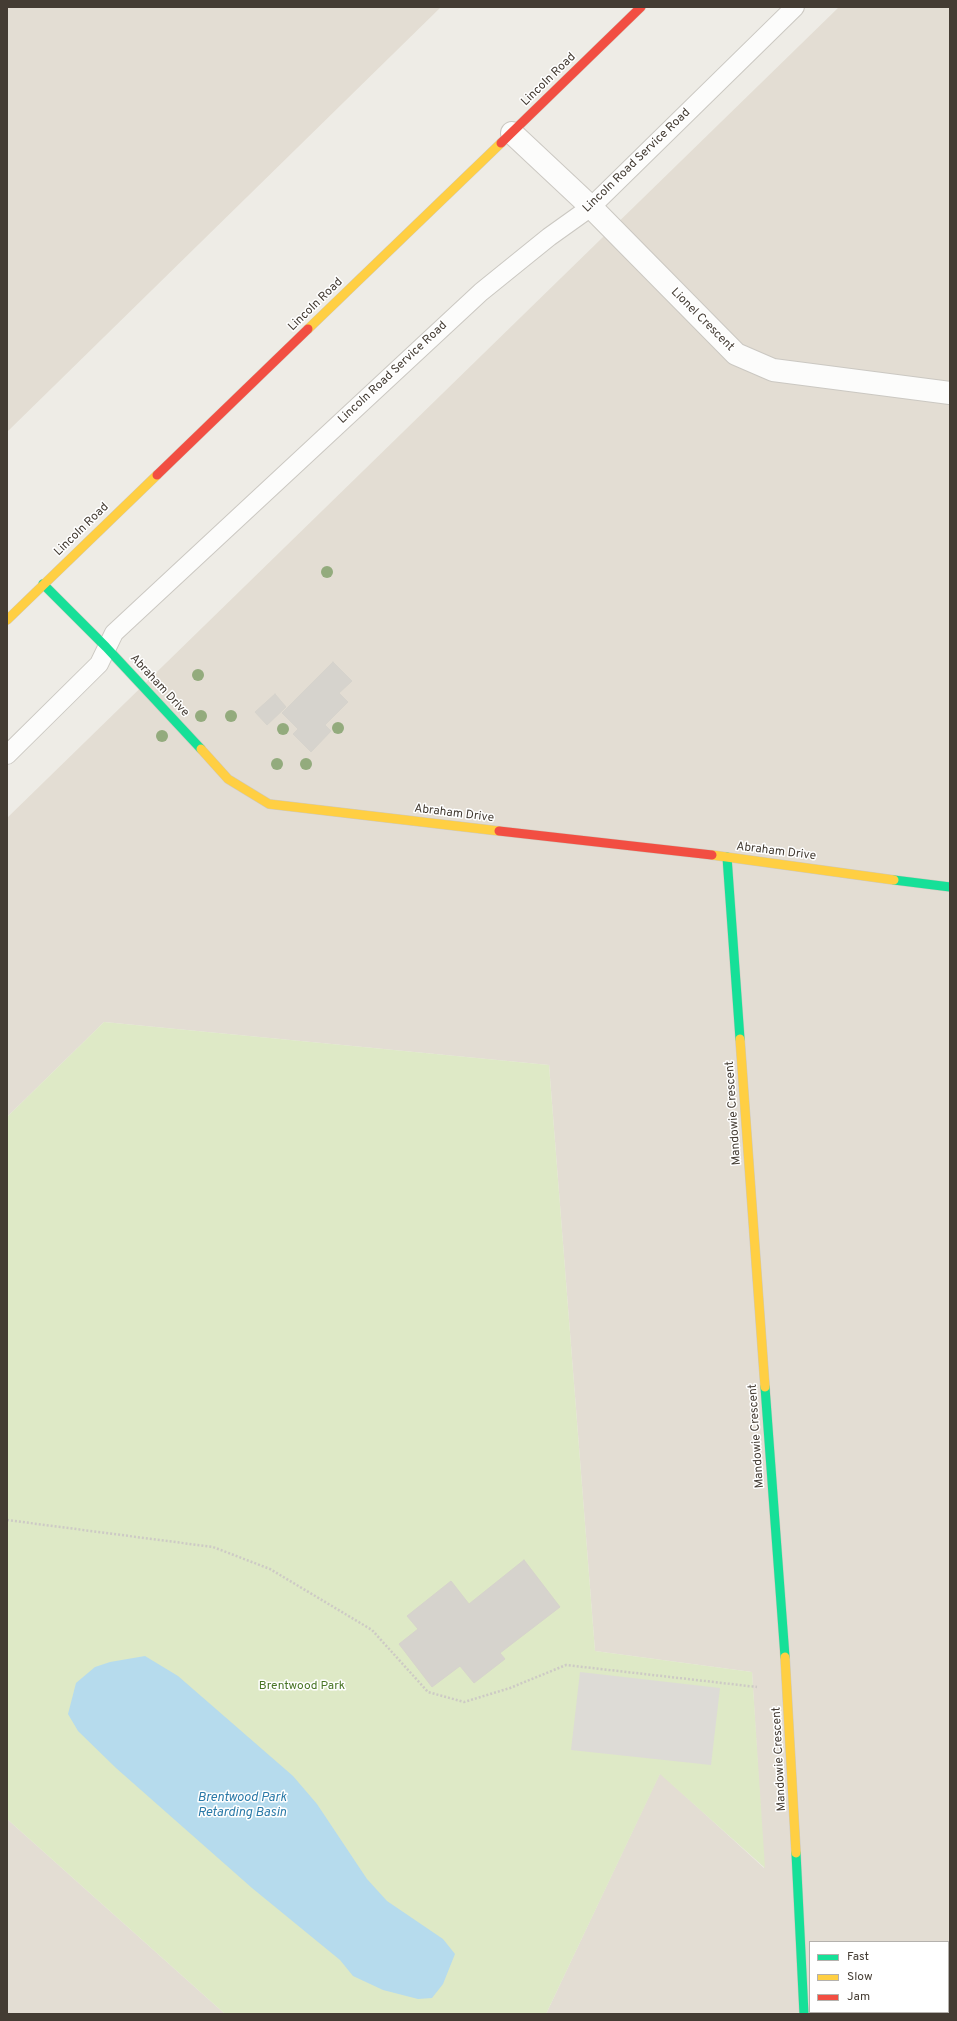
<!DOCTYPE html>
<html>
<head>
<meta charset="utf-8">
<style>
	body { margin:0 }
	#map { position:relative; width:957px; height:2021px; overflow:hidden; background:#eeece6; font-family:Overpass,sans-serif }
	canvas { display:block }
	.frame { position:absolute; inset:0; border:8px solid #443c33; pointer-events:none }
	.legend { position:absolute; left:809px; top:1941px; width:140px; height:72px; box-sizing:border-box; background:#fff; border:1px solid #b4b1ad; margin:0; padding:5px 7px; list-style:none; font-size:12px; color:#443c33 }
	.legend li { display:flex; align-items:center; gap:8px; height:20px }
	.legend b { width:20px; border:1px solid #b4b1ad }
</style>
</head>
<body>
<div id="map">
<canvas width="957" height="2021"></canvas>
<div class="frame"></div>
<ul class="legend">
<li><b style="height:5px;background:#16e098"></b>Fast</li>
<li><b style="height:5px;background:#ffcf43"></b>Slow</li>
<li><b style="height:5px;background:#f24e42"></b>Jam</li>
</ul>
</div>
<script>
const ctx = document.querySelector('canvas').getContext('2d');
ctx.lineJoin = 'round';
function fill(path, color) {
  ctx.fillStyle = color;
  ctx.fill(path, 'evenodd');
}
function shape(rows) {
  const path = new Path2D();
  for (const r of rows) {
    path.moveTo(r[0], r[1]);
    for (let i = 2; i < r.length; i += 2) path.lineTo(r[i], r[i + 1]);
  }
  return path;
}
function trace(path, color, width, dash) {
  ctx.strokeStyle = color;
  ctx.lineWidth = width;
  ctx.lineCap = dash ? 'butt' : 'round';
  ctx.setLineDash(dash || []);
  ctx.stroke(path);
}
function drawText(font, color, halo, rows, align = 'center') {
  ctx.font = font + ' Overpass,sans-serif';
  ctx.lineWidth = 3;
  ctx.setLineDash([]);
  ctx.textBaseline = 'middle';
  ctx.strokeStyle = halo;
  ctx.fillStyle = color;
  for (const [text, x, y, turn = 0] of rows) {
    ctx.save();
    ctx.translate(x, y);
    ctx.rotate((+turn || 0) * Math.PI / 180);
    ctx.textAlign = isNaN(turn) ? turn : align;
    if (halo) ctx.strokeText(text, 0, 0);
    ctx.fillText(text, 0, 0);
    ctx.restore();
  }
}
const residential = shape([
	[7,7,441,7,7,432],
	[839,7,950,7,950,2014,546,2014,660,1773,764,1868,752,1672,595,1651,549,1065,104,1022,7,1117,7,818],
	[810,1942,948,1942,948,2012,810,2012],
	[7,1819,225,2014,7,2014]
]);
const green = shape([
	[104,1022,549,1065,595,1651,752,1672,765,1868,660,1774,546,2014,225,2014,7,1819,7,1117]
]);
const parking = shape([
	[580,1672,720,1688,711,1765,571,1750]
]);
const water = shape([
	[145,1656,178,1676,293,1776,317,1804,367,1879,387,1901,443,1939,455,1954,443,1984,432,1998,418,1999,383,1990,353,1976,340,1960,252,1888,116,1768,78,1731,68,1714,76,1683,95,1667,110,1662]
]);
const building = shape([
	[333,662,352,681,339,693,348,702,325,725,331,731,311,752,293,734,298,729,282,713,333,662],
	[275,694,286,707,267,725,255,712,275,694],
	[524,1560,560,1607,500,1653,505,1659,474,1683,460,1666,432,1687,399,1644,418,1629,407,1616,451,1581,469,1604,524,1560]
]);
const path = shape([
	[7,1520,213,1547,270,1569,372,1630,428,1692,464,1702,510,1688,566,1665,757,1687]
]);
const lane = shape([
	[7,755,99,664,114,633,481,292,549,237,591,207,795,7]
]);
const street = shape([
	[512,133,591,207,736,354,773,370,950,393]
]);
const fast = shape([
	[43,584,106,647,201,749],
	[727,857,740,1039],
	[894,880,950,887],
	[765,1387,785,1657],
	[796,1853,804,2014]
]);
const slow = shape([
	[308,329,501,143],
	[7,620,157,475],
	[201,749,228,779,269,804,499,831],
	[712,855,894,880],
	[740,1039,765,1387],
	[785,1657,796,1853]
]);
const jam = shape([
	[501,143,641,7],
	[157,475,308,329],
	[499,831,712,855]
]);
const trees = [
	[327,572],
	[198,675],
	[201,716],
	[231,716],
	[338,728],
	[283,729],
	[162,736],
	[277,764],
	[306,764]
];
const streetNames = [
	["Lincoln Road",549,80,-44],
	["Lincoln Road Service Road",637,161,-44],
	["Lincoln Road",316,305,-44],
	["Lionel Crescent",702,320,45],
	["Lincoln Road Service Road",393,373,-43],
	["Lincoln Road",82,530,-44],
	["Abraham Drive",159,686,47],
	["Abraham Drive",454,814,7],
	["Abraham Drive",776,852,7],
	["Mandowie Crescent",734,1113,-94],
	["Mandowie Crescent",757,1436,-94],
	["Mandowie Crescent",780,1759,-93]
];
const parkNames = [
	["Brentwood Park",302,1687]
];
const waterNames = [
	["Brentwood Park",242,1798],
	["Retarding Basin",242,1813]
];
fill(residential, '#e3ddd3');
fill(green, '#dee9c6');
fill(parking, '#dddbd6');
fill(water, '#b6dbed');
fill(building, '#d6d3cd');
trace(building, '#d6d3cc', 1);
trace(lane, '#cbc8c2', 20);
trace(street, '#cbc8c2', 24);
trace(fast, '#cec9bd', 10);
trace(slow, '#cec9bd', 10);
trace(jam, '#cec9bd', 10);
trace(path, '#cdcac5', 2.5, [2, 2]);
trace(lane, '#fcfcfb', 18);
trace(street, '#fcfcfb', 22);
trace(fast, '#16e098', 9);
trace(slow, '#ffcf43', 9);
trace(jam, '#f24e42', 9);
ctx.fillStyle = '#93ab7d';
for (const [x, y] of trees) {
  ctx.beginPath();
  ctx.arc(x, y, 6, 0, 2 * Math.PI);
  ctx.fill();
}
drawText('12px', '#443c33', '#fff', streetNames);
drawText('12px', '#497527', '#fff', parkNames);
drawText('italic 13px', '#2b7aa8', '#fff', waterNames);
</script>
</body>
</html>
